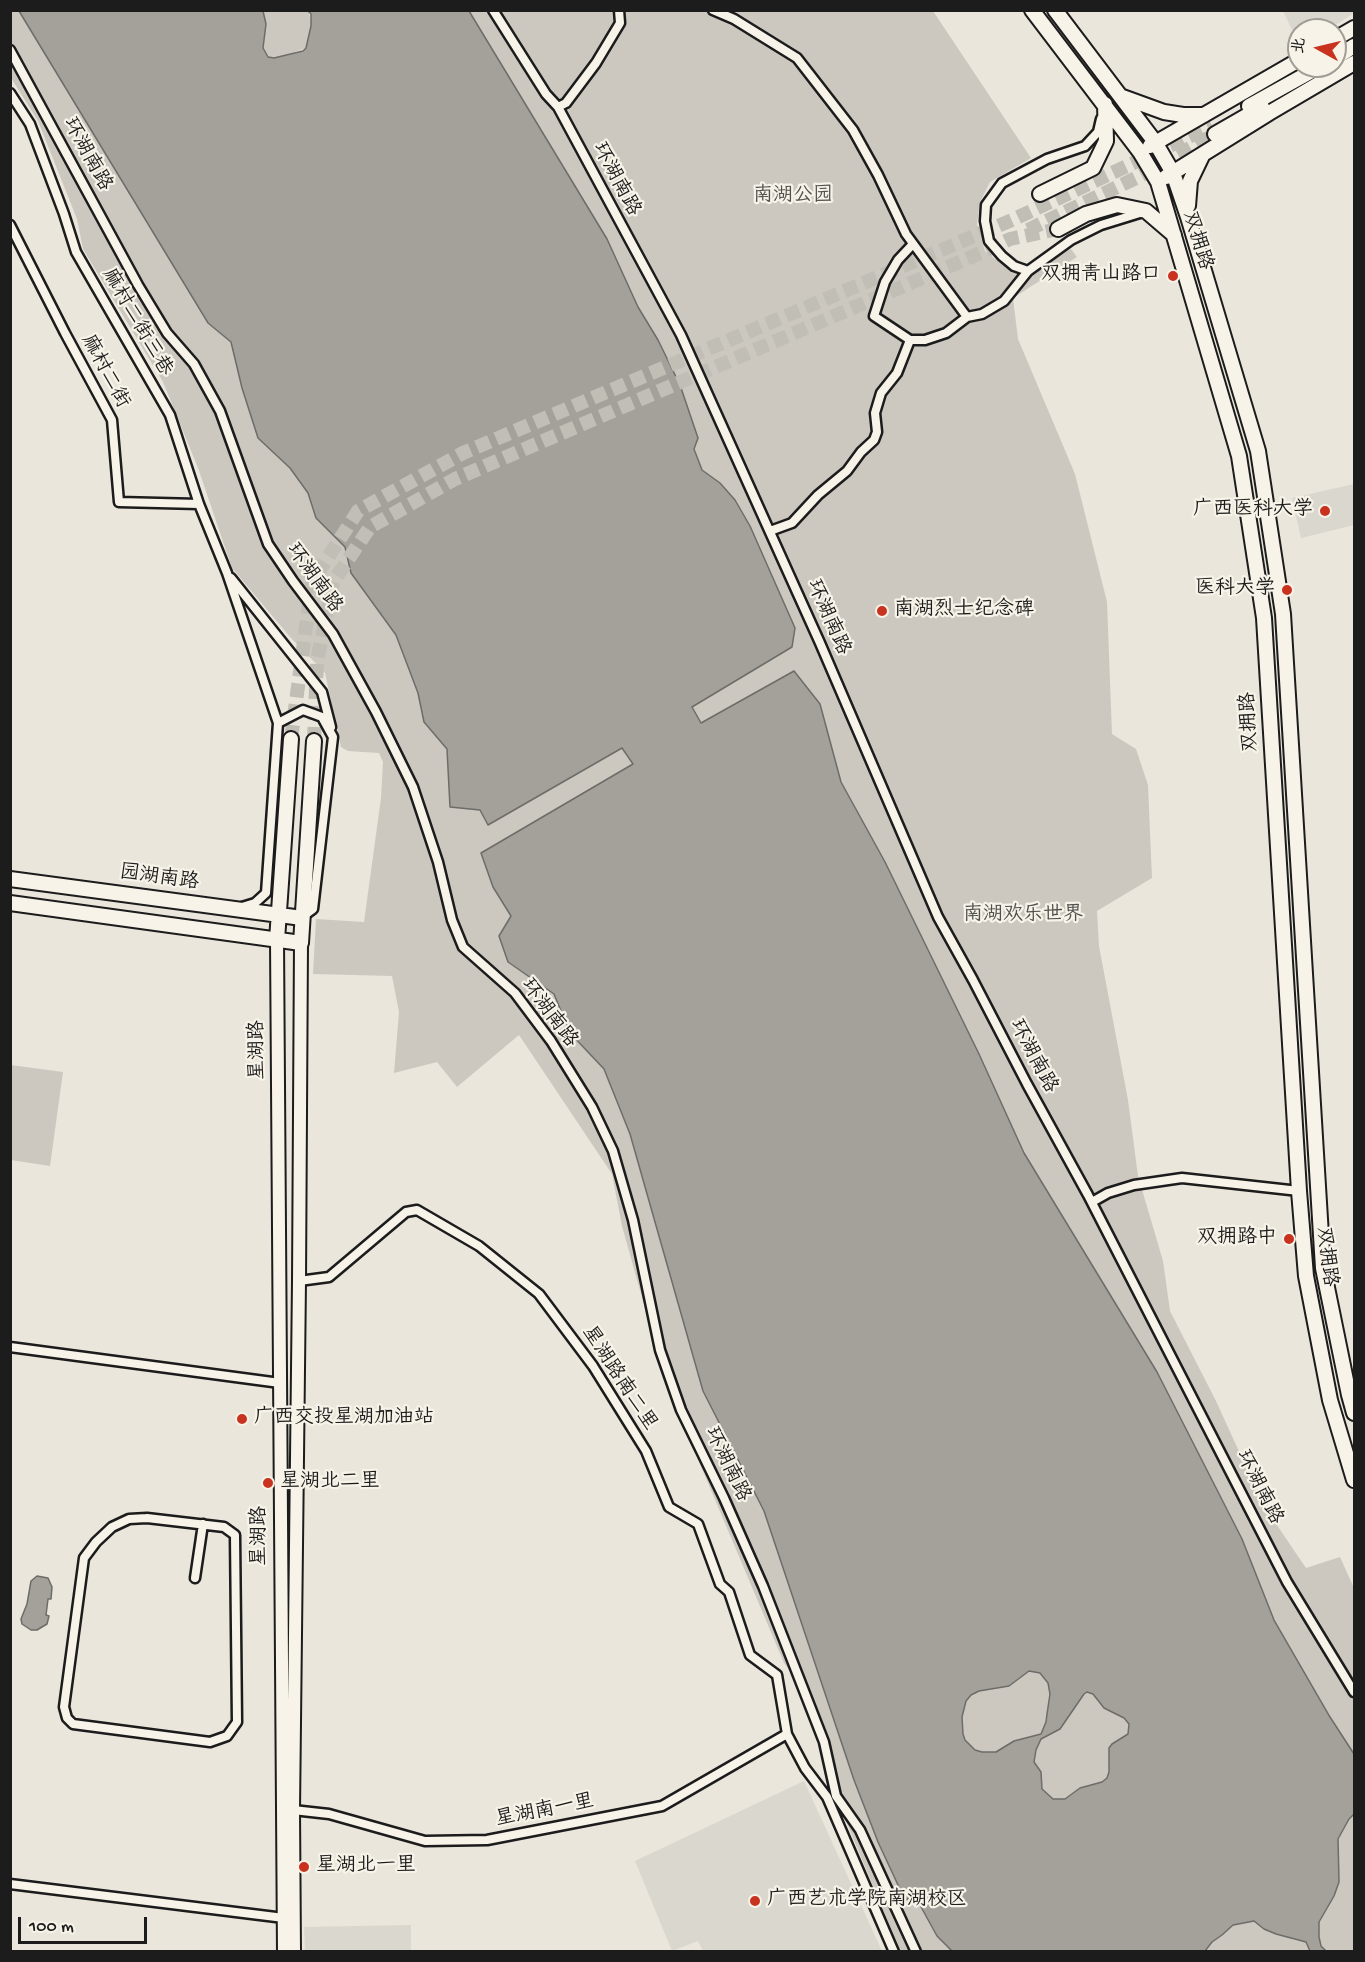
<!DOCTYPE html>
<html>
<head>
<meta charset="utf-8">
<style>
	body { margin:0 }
	#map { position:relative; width:1365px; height:1962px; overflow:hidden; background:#eae6dc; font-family:"Gochi Hand","LXGW WenKai TC",sans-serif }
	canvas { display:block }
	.frame { position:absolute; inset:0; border:12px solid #1c1c1c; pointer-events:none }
	.north { position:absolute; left:1287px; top:18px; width:60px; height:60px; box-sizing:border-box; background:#f7f3e8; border:2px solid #9f9d96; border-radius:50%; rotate:278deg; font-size:16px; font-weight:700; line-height:24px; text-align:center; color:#1c1c1c }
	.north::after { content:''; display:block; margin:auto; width:21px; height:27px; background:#c8321e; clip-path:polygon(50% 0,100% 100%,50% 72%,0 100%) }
	.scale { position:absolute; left:18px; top:1917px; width:129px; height:27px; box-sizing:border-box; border:3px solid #1c1c1c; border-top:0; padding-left:8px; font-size:18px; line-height:21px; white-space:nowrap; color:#1c1c1c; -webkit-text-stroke:4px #f7f3e8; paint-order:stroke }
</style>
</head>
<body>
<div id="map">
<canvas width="1365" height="1962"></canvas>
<div class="frame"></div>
<div class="north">北</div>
<div class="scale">100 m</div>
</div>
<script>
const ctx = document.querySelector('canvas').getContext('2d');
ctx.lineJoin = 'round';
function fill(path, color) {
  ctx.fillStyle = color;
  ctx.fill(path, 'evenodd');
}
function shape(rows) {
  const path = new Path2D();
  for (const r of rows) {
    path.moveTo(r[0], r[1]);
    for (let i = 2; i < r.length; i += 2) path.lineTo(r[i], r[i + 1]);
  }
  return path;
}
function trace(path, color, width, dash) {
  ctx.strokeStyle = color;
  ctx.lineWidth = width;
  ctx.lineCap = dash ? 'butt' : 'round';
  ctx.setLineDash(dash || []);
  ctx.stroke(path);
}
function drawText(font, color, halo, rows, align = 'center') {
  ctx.font = font + ' "Gochi Hand","LXGW WenKai TC",sans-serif';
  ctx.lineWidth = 4.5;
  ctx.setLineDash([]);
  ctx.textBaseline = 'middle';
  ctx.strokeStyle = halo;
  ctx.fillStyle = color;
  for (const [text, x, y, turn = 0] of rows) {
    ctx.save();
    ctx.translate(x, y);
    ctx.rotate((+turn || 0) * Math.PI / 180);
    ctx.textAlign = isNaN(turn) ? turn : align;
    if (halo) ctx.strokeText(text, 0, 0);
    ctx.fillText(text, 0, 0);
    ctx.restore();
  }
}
const built = shape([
	[1354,10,1354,13,1328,30,1299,30,1299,45,1283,11],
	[1354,484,1354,525,1301,538,1292,498],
	[804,1781,882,1951,703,1951,698,1941,672,1951,635,1861],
	[411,1925,411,1951,305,1951,304,1927]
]);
const green = shape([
	[11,11,19,11,207,323,231,342,242,388,258,437,290,468,308,493,316,518,345,547,351,573,396,635,418,693,424,722,447,749,450,807,480,810,489,825,622,747,626,755,633,764,481,853,493,887,511,916,508,962,554,994,570,1033,604,1069,630,1134,703,1391,764,1511,854,1780,878,1842,905,1900,915,1896,937,1936,952,1951,900,1951,846,1821,830,1795,821,1743,798,1681,784,1663,678,1412,655,1344,622,1226,612,1174,519,1035,457,1087,437,1062,394,1073,399,1012,392,976,313,974,316,919,364,922,381,798,383,762,379,753,348,751,341,747,325,673,290,637,232,568,198,468,163,382,83,249,77,219,38,121,11,78],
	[263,11,309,11,311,26,306,48,281,57,268,57,263,48,266,24],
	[469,11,933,11,1031,158,990,182,980,202,977,224,985,251,1012,272,1071,249,1077,257,1013,298,1018,339,1075,474,1107,602,1112,734,1136,749,1148,785,1152,878,1097,911,1099,946,1128,1100,1138,1176,1163,1261,1170,1311,1216,1401,1264,1506,1306,1568,1340,1557,1354,1588,1354,1754,1330,1717,1274,1620,1242,1539,1157,1372,1024,1153,979,1054,885,862,841,782,820,704,794,671,701,724,692,707,792,647,795,628,750,526,735,500,720,483,702,470,658,340,638,307,607,239],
	[11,1065,63,1072,50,1166,11,1160],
	[1029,1671,1040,1673,1048,1683,1050,1694,1046,1722,1041,1734,1014,1741,996,1752,982,1752,975,1750,965,1740,963,1734,962,1717,966,1701,971,1695,979,1691,1009,1686],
	[1087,1692,1093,1694,1104,1708,1123,1718,1129,1724,1128,1735,1109,1748,1110,1767,1107,1778,1102,1782,1080,1788,1065,1799,1053,1799,1042,1789,1041,1772,1034,1762,1036,1750,1041,1739,1060,1729,1084,1693],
	[1354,1814,1354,1949,1350,1951,1326,1951,1321,1946,1319,1937,1319,1922,1334,1896,1338,1840,1349,1819],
	[1246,1921,1254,1921,1264,1929,1295,1940,1306,1942,1310,1951,1205,1952,1212,1942,1222,1935,1233,1925]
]);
const water = shape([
	[19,11,263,11,266,24,263,48,268,57,274,58,303,51,306,48,311,26,311,14,308,11,469,11,607,239,638,307,658,340,680,385,698,438,694,449,702,470,720,483,735,500,750,526,795,628,792,647,692,707,701,723,794,671,820,704,841,782,885,862,979,1054,1024,1153,1157,1372,1242,1539,1274,1620,1330,1717,1354,1754,1354,1814,1349,1819,1338,1839,1339,1882,1334,1896,1319,1922,1319,1937,1321,1946,1326,1951,1310,1951,1306,1942,1276,1934,1264,1929,1254,1921,1233,1925,1222,1935,1212,1942,1205,1951,952,1951,937,1936,915,1896,905,1900,878,1842,854,1780,764,1511,703,1391,630,1134,604,1069,570,1033,554,994,508,962,499,936,511,916,493,887,481,853,633,764,622,748,488,825,480,810,450,807,447,749,424,722,418,693,396,635,351,573,345,547,316,518,308,493,290,468,258,438,242,388,231,342,208,323,19,11],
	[1029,1671,1040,1673,1048,1683,1050,1694,1047,1714,1046,1722,1041,1734,1014,1741,996,1752,982,1752,975,1750,965,1740,963,1734,962,1717,966,1701,971,1695,979,1691,1009,1686,1029,1671],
	[1087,1692,1093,1694,1104,1708,1124,1718,1129,1724,1128,1734,1112,1744,1109,1748,1109,1772,1107,1778,1102,1782,1080,1788,1065,1799,1053,1799,1042,1789,1041,1772,1034,1762,1036,1750,1041,1739,1060,1729,1084,1694,1087,1692],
	[37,1576,48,1578,52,1587,51,1599,48,1599,46,1615,49,1616,47,1624,37,1630,31,1630,22,1624,21,1619,27,1604,31,1581,37,1576]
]);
const primaryTunnel = shape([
	[1028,230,1136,178,1215,134],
	[291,739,312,582,358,511,463,453,1012,220,1212,126],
	[314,741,317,661,333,582,370,527,455,479,985,251,1010,239,1058,229]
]);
const street = shape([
	[493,10,546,94,558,107,681,335,820,643,938,917,973,980,1027,1084,1088,1195,1287,1582,1354,1692],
	[713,10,734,19,797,58,853,130,878,175,906,234,967,317],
	[10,50,138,285,167,333,194,364,220,411,268,544,293,581,333,634,376,712,413,787,438,862,452,920,463,947,515,993,551,1041,592,1107,613,1151,633,1220,660,1350,681,1410,724,1498,763,1586,824,1742,836,1796,860,1830,916,1952],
	[10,93,30,124,64,214,76,252,170,415,199,504,227,573,278,723],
	[558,107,566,103,596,63,620,23,619,10],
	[1101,119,1098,132,1085,146,1047,159,1002,183,986,205,985,221,989,241,1002,256,1014,266,1028,271,1071,240,1101,225,1143,212],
	[10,225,65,333,112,420,119,502,199,504],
	[910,340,874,316,885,282,898,260,913,244],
	[770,531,792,523,818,495,847,471,861,452,874,440,877,432,875,413,881,393,897,373,910,340,925,340,946,333,967,317,982,314,1004,301,1028,271],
	[231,578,322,692,331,727],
	[242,907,255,903,266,893,278,723,303,710,322,717,333,737,313,909,302,917],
	[1092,1202,1108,1193,1134,1185,1182,1178,1299,1191],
	[299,1281,329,1277,406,1212,417,1210,479,1246,539,1294,593,1366,646,1451,669,1507,698,1524,720,1584,729,1592,750,1655,777,1675,787,1734,805,1768,827,1797,894,1952],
	[10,1347,280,1383],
	[147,1518,224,1527,235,1535,237,1722,227,1736,210,1742,73,1724,67,1718,64,1707,84,1558,96,1542,112,1527,129,1519,147,1518],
	[195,1578,203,1524],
	[293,1810,329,1814,425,1841,487,1840,662,1806,787,1734],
	[10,1884,284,1918]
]);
const secondary = shape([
	[277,940,284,1952],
	[294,1952,293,1810,299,1281,301,943]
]);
const primary = shape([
	[1032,10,1140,152,1158,182,1239,456,1264,618,1299,1191,1306,1276,1330,1400,1354,1480],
	[1055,10,1155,142,1173,173,1188,217,1258,451,1283,614,1323,1268,1349,1395,1354,1413],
	[1335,39,1354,28],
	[1335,58,1354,46],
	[1120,96,1164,112,1183,115,1204,115],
	[1249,106,1321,66],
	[1215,134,1262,107],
	[1150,146,1299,60],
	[1166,177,1269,113,1354,63],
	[1040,194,1093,168,1106,141,1105,104],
	[1188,206,1190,181,1202,156],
	[1058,229,1086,214,1117,205,1146,211,1174,235],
	[10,879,302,918],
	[10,903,301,943,314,741],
	[277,940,291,739]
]);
const markers = [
	[1173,276,6,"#c8321e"],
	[1325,511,6,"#c8321e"],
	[1287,590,6,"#c8321e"],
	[882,611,6,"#c8321e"],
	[1289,1239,6,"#c8321e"],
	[242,1419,6,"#c8321e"],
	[268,1483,6,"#c8321e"],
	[304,1867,6,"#c8321e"],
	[755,1901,6,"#c8321e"]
];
const streetNames = [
	["环湖南路",86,155,61],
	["环湖南路",615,180,62],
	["双拥路",1196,241,73],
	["麻村二街三巷",136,323,60],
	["麻村二街",104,372,62],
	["环湖南路",313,579,54],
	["环湖南路",827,618,66],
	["双拥路",1251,722,-93],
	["园湖南路",159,879,8],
	["环湖南路",548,1014,53],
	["星湖路",259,1050,-91],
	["环湖南路",1032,1057,62],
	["双拥路",1325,1257,83],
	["星湖路南二里",618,1379,57],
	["环湖南路",726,1465,64],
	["环湖南路",1258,1488,63],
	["星湖路",261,1536,-90],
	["星湖南一里",545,1812,-11]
];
const parkNames = [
	["南湖公园",793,197],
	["南湖欢乐世界",1023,916]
];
const poiNames = [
	["双拥青山路口",1161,276,"right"],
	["广西医科大学",1313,511,"right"],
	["医科大学",1275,590,"right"],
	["南湖烈士纪念碑",894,611],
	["双拥路中",1277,1239,"right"],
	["广西交投星湖加油站",254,1419],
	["星湖北二里",280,1483],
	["星湖北一里",316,1867],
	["广西艺术学院南湖校区",767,1901]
];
fill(built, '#dad7ce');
fill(green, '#ccc8c0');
fill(water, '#a3a19a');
trace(water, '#6d6c68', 1.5);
trace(primaryTunnel, '#c1beb6', 14, [14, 7]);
trace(street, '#1c1c1c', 13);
trace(secondary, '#1c1c1c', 16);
trace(primary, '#1c1c1c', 18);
trace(street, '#f7f3e8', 8);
trace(secondary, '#f7f3e8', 12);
trace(primary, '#f7f3e8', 14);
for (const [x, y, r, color] of markers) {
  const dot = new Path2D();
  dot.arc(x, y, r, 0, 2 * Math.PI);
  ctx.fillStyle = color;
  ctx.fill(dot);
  trace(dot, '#f7f3e8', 2);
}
drawText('20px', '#1c1c1c', '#f7f3e8', streetNames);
drawText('20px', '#51504d', '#f7f3e8', parkNames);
drawText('20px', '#1c1c1c', '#f7f3e8', poiNames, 'left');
</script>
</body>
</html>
